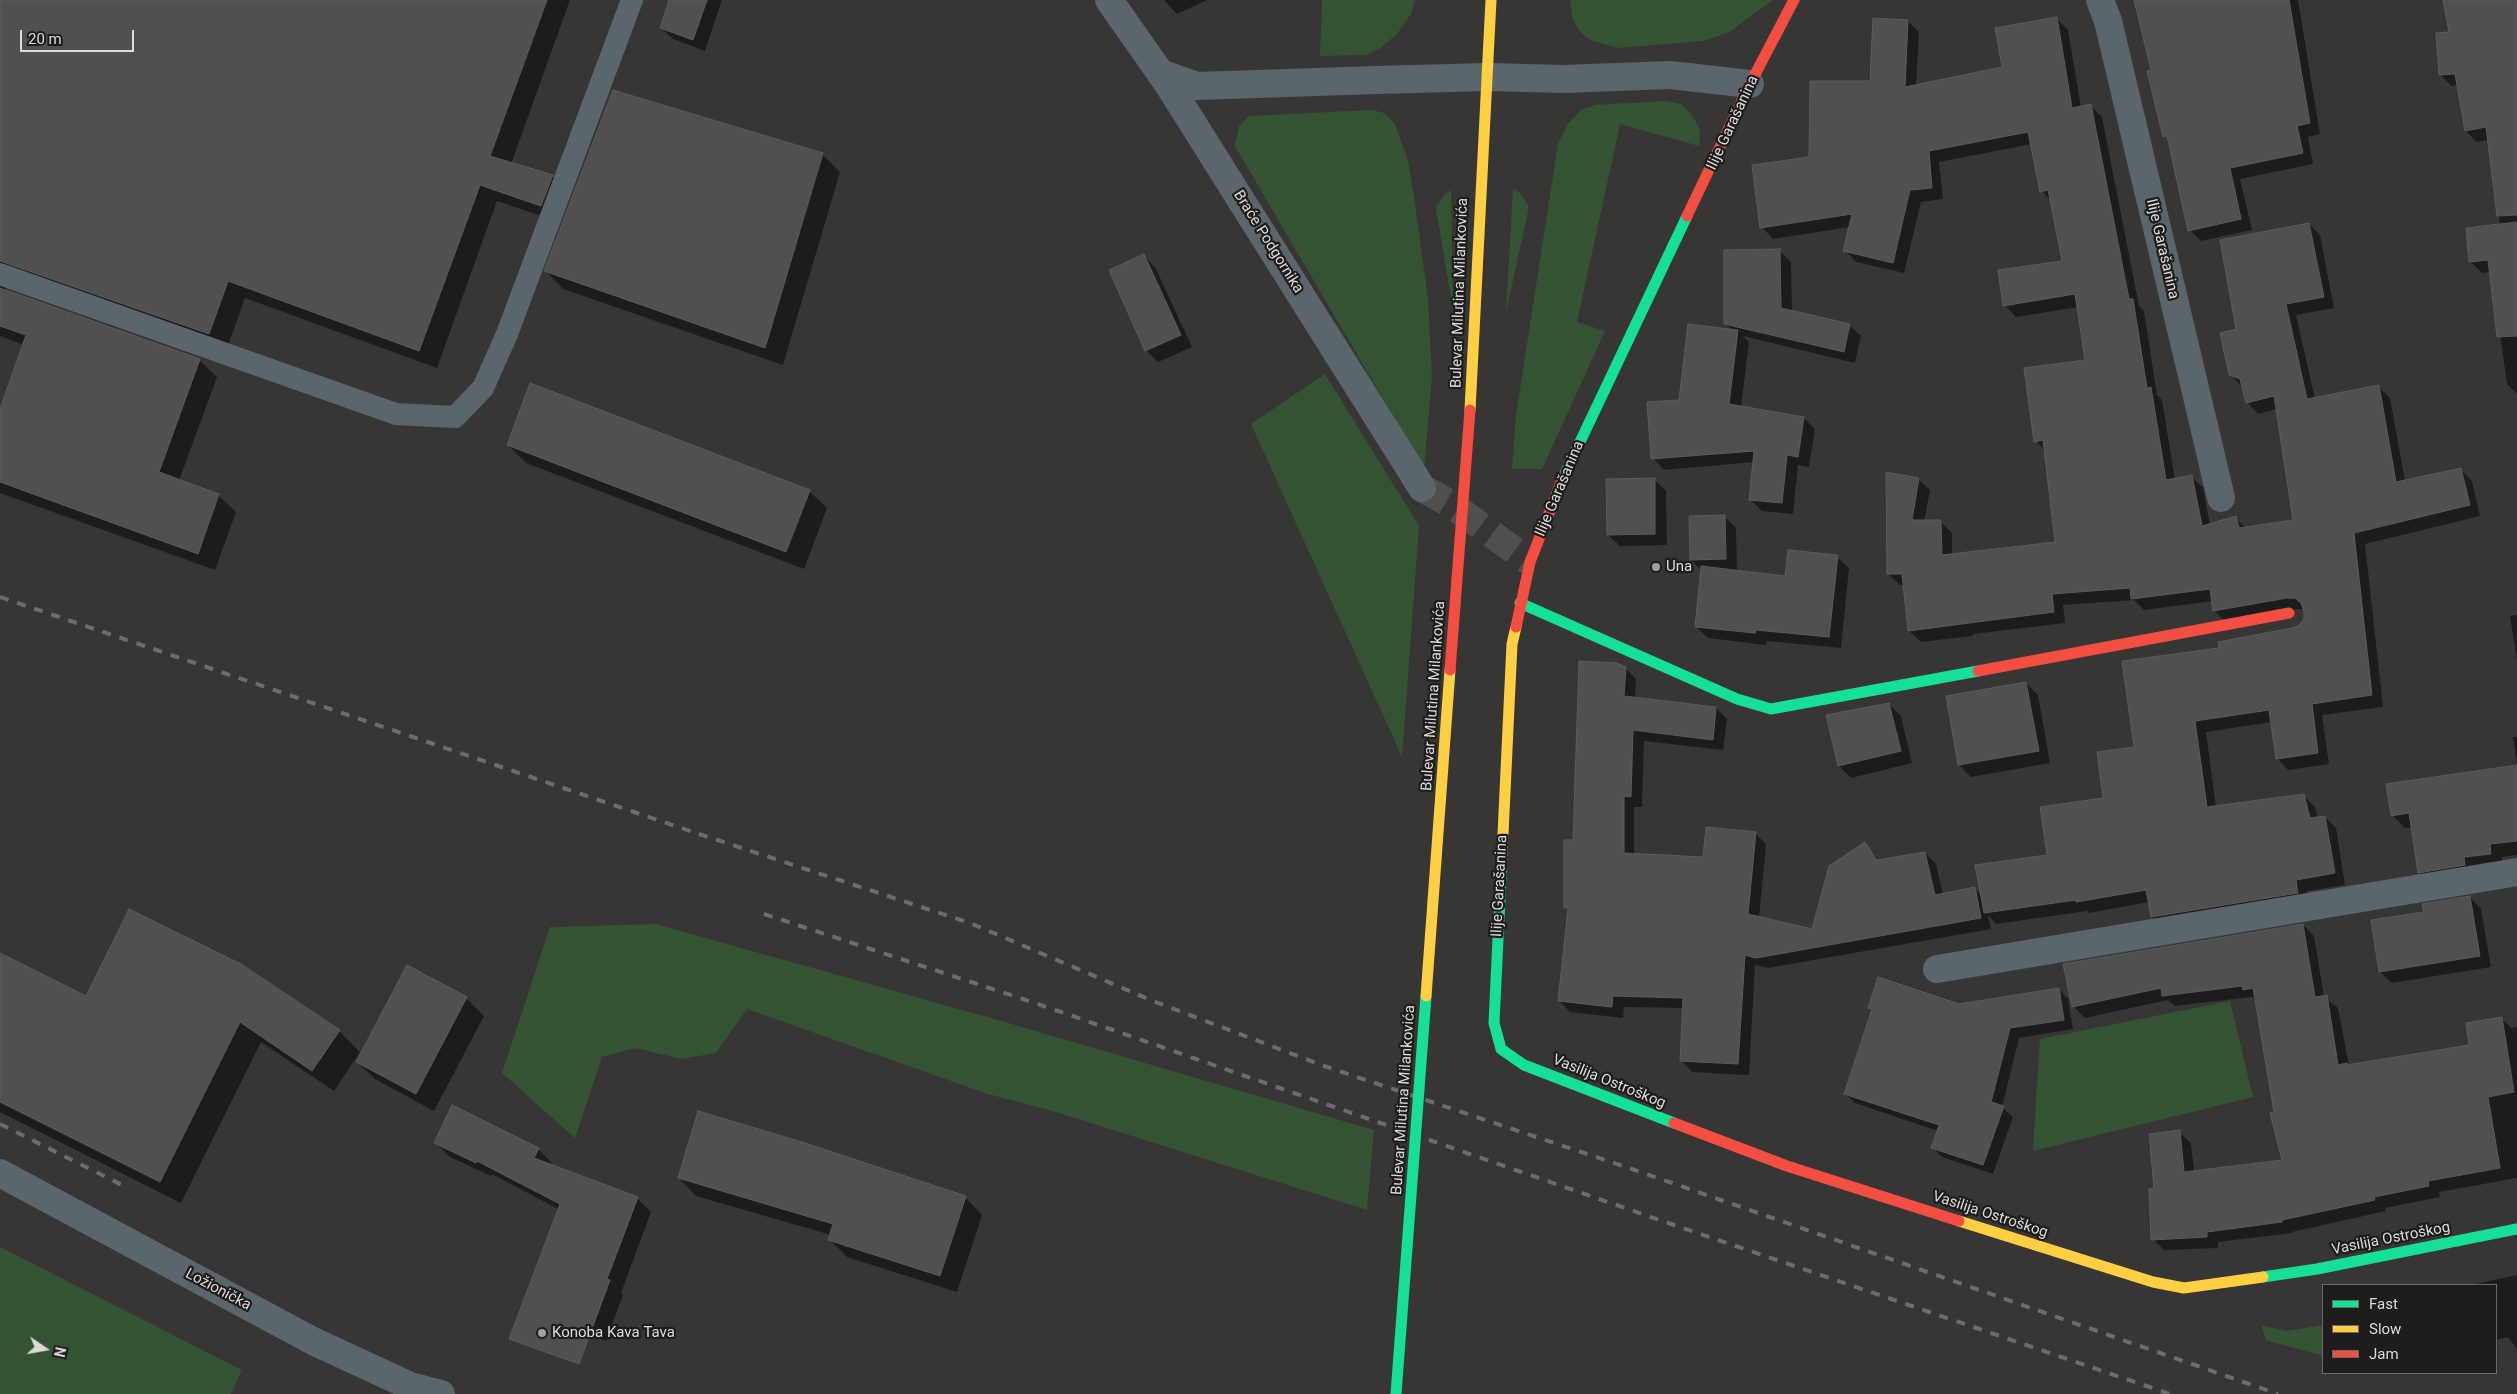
<!DOCTYPE html>
<html>
<head>
<meta charset="utf-8">
<style>
	body { margin:0 }
	#map { position:relative; width:2517px; height:1394px; overflow:hidden; background:#383635; font-family:Roboto,sans-serif }
	canvas { display:block }
	.legend { position:absolute; left:2322px; top:1284px; width:175px; height:90px; box-sizing:border-box; background:#1f1d1c; border:1px solid #6b6968; margin:0; padding:6px 9px; list-style:none; font-size:15px; color:#dddbda }
	.legend li { display:flex; align-items:center; gap:10px; height:25px }
	.legend b { width:25px; border:1px solid #6b6968 }
	.north { position:absolute; left:20px; top:1324px; width:50px; height:50px; -webkit-text-stroke:4px #1f1d1c; paint-order:stroke; rotate:102deg; font-size:14px; font-weight:700; line-height:20px; text-align:center; color:#dddbda }
	.north::after { content:''; display:block; margin:auto; width:18px; height:22px; background:#dddbda; clip-path:polygon(50% 0,100% 100%,50% 72%,0 100%) }
	.scale { position:absolute; left:20px; top:30px; width:114px; height:22px; box-sizing:border-box; border:2px solid #dddbda; border-top:0; padding-left:6px; font-size:15px; line-height:18px; white-space:nowrap; color:#dddbda; -webkit-text-stroke:4px #1f1d1c; paint-order:stroke }
</style>
</head>
<body>
<div id="map">
<canvas width="2517" height="1394"></canvas>
<ul class="legend">
<li><b style="height:6px;background:#16e098"></b>Fast</li>
<li><b style="height:6px;background:#ffcf43"></b>Slow</li>
<li><b style="height:6px;background:#f24e42"></b>Jam</li>
</ul>
<div class="north">N</div>
<div class="scale">20 m</div>
</div>
<script>
const ctx = document.querySelector('canvas').getContext('2d');
ctx.lineJoin = 'round';
function fill(path, color) {
  ctx.fillStyle = color;
  ctx.fill(path, 'evenodd');
}
function shape(rows) {
  const path = new Path2D();
  for (const r of rows) {
    path.moveTo(r[0], r[1]);
    for (let i = 2; i < r.length; i += 2) path.lineTo(r[i], r[i + 1]);
  }
  return path;
}
function trace(path, color, width, dash) {
  ctx.strokeStyle = color;
  ctx.lineWidth = width;
  ctx.lineCap = dash ? 'butt' : 'round';
  ctx.setLineDash(dash || []);
  ctx.stroke(path);
}
function drawText(font, color, halo, rows, align = 'center') {
  ctx.font = font + ' Roboto,sans-serif';
  ctx.lineWidth = 4.5;
  ctx.setLineDash([]);
  ctx.textBaseline = 'middle';
  ctx.strokeStyle = halo;
  ctx.fillStyle = color;
  for (const [text, x, y, turn = 0] of rows) {
    ctx.save();
    ctx.translate(x, y);
    ctx.rotate((+turn || 0) * Math.PI / 180);
    ctx.textAlign = isNaN(turn) ? turn : align;
    if (halo) ctx.strokeText(text, 0, 0);
    ctx.fillText(text, 0, 0);
    ctx.restore();
  }
}
const green = shape([
	[1322,0,1415,0,1411,14,1397,34,1379,49,1366,55,1320,56],
	[1570,0,1773,0,1729,32,1704,41,1617,48,1590,40,1580,32,1572,17],
	[1665,101,1681,104,1690,112,1700,129,1699,146,1620,124,1577,322,1605,331,1542,469,1512,469,1516,415,1558,144,1568,124,1581,110,1595,105],
	[1372,110,1384,113,1395,124,1408,161,1415,203,1428,299,1432,377,1424,469,1235,146,1239,126,1249,116],
	[1513,189,1520,193,1529,207,1506,312],
	[1451,190,1453,310,1436,208,1444,195],
	[1325,374,1419,526,1402,757,1251,424],
	[656,924,1005,1022,1374,1130,1367,1210,1056,1112,988,1094,747,1009,716,1053,681,1059,636,1048,602,1057,575,1138,502,1073,550,927],
	[2230,1001,2253,1097,2033,1151,2040,1039],
	[0,1247,242,1370,231,1394,0,1394],
	[2261,1325,2287,1331,2323,1325,2323,1356,2266,1340]
]);
const shadow = shape([
	[0,0,570,0,511,164,552,176,569,193,559,222,497,201,437,368,245,298,226,351,8,282,5,291,199,360,217,377,179,481,218,495,236,512,215,570,0,493,0,413,24,345,0,336],
	[671,0,722,0,705,51,673,39,661,28],
	[1164,0,1207,0,1177,14],
	[2135,0,2298,0,2320,134,2308,137,2313,164,2240,179,2252,230,2201,241,2190,230,2170,141,2165,136,2152,71],
	[2444,0,2517,0,2517,166,2489,140,2477,142,2466,131,2458,85,2451,86,2440,74,2450,33],
	[2057,19,2068,30,2081,107,2090,105,2102,117,2139,306,2144,311,2157,395,2162,400,2175,480,2191,476,2203,488,2210,525,2235,518,2246,528,2294,521,2277,409,2258,414,2247,402,2242,386,2230,375,2238,330,2309,224,2320,235,2334,308,2296,315,2315,399,2379,387,2390,398,2405,481,2460,469,2472,481,2480,516,2365,544,2383,707,2322,715,2329,764,2288,770,2277,758,2272,722,2206,732,2216,807,2303,795,2315,807,2318,818,2325,817,2336,828,2345,885,2307,891,2309,904,2164,928,2152,917,2149,902,2089,913,2087,911,1996,924,1988,915,1991,929,1768,968,1755,965,1749,1075,1692,1072,1681,1060,1684,1008,1624,1007,1623,1018,1570,1012,1559,1001,1569,911,1565,907,1574,841,1625,668,1636,679,1635,699,1716,708,1727,719,1723,750,1644,741,1642,807,1634,807,1634,855,1704,858,1755,833,1766,844,1759,918,1813,930,1865,844,1880,861,1925,853,1936,864,1943,895,1974,888,1982,896,2048,856,2105,799,2135,748,2220,649,2293,629,2300,625,2305,618,2306,609,2298,609,2226,622,2214,611,2213,601,2144,610,2134,600,2063,605,2065,623,1973,634,1973,636,1921,642,1909,631,1905,585,1900,585,1888,574,1918,479,1930,490,1924,522,1940,521,1952,533,1952,555,2057,543,2045,450,2036,441,2086,361,2078,307,2016,317,2005,305,2063,262,2051,201,2042,191,2032,144,1939,162,1943,199,1921,202,1904,273,1856,262,1845,250,1850,227,1773,239,1762,227,1810,158,1871,82,1908,21,1919,32,1916,86,2003,68],
	[822,154,840,172,783,365,563,289,546,271],
	[2517,203,2517,394,2507,384,2491,272,2482,273,2470,261,2500,225,2497,205],
	[1779,250,1791,262,1792,312,1849,325,1861,336,1855,363,1743,336,1749,342,1741,407,1804,418,1815,429,1809,467,1798,465,1793,514,1762,511,1751,500,1754,462,1664,470,1653,458,1680,401,1733,331,1725,323],
	[1144,256,1155,267,1192,347,1158,362,1146,350],
	[508,445,809,491,827,508,804,569,526,463],
	[1654,479,1666,491,1667,545,1620,546,1608,535],
	[1724,516,1736,528,1737,572,1786,577,1837,557,1849,568,1841,648,1767,641,1766,645,1708,638,1696,627,1702,571,1691,560],
	[2517,615,2517,660,2510,616],
	[2026,683,2038,695,2050,763,1971,777,1959,765],
	[1889,704,1901,716,1912,763,1851,778,1839,766,1827,716],
	[2513,737,2517,737,2517,766],
	[2517,766,2517,855,2502,857,2504,866,2432,885,2419,872,2412,827,2405,828,2392,815],
	[2470,897,2481,909,2491,967,2392,983,2380,972,2425,913],
	[2303,925,2314,936,2324,997,2338,1008,2349,1066,2471,1046,2501,1018,2511,1028,2517,1027,2517,1178,2439,1192,2440,1197,2385,1208,2386,1211,2292,1232,2292,1233,2218,1242,2218,1248,2164,1250,2153,1239,2156,1189,2179,1132,2191,1143,2194,1172,2283,1161,2256,1001,2252,997,2175,1006,2168,1000,2085,1018,2073,1006],
	[0,954,87,998,339,1031,360,1052,334,1091,261,1042,181,1203,0,1112],
	[407,967,466,998,484,1016,434,1111,375,1079,357,1062],
	[2059,989,2068,999,2073,1029,2019,1038,2002,1107,2013,1117,1993,1174,1942,1157,1933,1148,1938,1131,1855,1103,1845,1093,1873,1011,1869,1008,1958,1005],
	[436,1143,538,1149,552,1163,551,1165,637,1198,651,1212,621,1293,623,1295,606,1341,538,1317,560,1210,492,1174,491,1176,450,1157],
	[679,1178,965,1197,982,1215,957,1292,847,1257,829,1239,831,1235,696,1196],
	[2517,1275,2517,1349,2508,1337,2496,1340,2496,1285,2471,1285]
]);
const building = shape([
	[0,0,547,0,490,156,553,175,541,206,480,185,419,351,228,281,209,334,0,261,0,0],
	[669,0,707,0,693,40,660,28,669,0],
	[2134,0,2289,0,2310,123,2297,126,2303,153,2230,168,2241,219,2188,231,2167,136,2163,137,2147,71,2151,70,2134,0],
	[2443,0,2517,0,2517,215,2497,216,2486,127,2465,131,2455,74,2439,75,2436,33,2449,32,2443,0],
	[2057,17,2072,108,2091,104,2129,299,2133,299,2147,388,2151,387,2166,480,2192,475,2202,526,2236,516,2239,528,2293,520,2274,396,2246,403,2240,379,2229,375,2220,333,2236,329,2220,240,2309,223,2324,297,2286,304,2307,399,2379,385,2396,482,2461,468,2470,505,2354,533,2372,695,2312,704,2318,753,2276,759,2269,710,2195,721,2207,807,2304,794,2310,818,2325,816,2335,873,2296,880,2298,893,2151,917,2146,890,2076,902,2076,900,1984,913,1975,865,2047,855,2040,807,2103,798,2097,752,2134,747,2122,661,2219,648,2218,642,2292,628,2299,625,2304,619,2304,611,2301,603,2295,598,2287,598,2213,611,2210,589,2131,599,2130,588,2052,594,2054,612,1908,631,1902,574,1887,574,1886,472,1919,478,1912,520,1941,520,1942,555,2055,542,2043,440,2034,442,2024,368,2085,360,2075,294,2003,306,1998,270,2062,261,2048,190,2040,192,2028,132,1929,151,1932,188,1910,190,1893,263,1843,251,1852,214,1760,228,1752,165,1809,157,1810,81,1870,81,1873,18,1908,20,1905,87,2002,67,1995,28,2057,17],
	[613,90,823,153,765,348,544,271,613,90],
	[2517,222,2517,336,2497,337,2488,260,2469,262,2466,228,2517,222],
	[1780,249,1781,308,1850,324,1844,352,1724,324,1724,250,1780,249],
	[1144,254,1181,335,1145,351,1109,270,1144,254],
	[0,288,200,359,159,472,219,494,198,554,0,482,0,409,26,335,0,326,0,288],
	[1688,324,1738,330,1729,404,1804,417,1798,457,1787,455,1782,503,1749,500,1754,451,1651,459,1647,402,1679,400,1688,324],
	[530,383,810,490,786,552,507,445,530,383],
	[1655,478,1655,534,1607,535,1606,479,1655,478],
	[1725,515,1726,559,1690,560,1689,516,1725,515],
	[1788,550,1838,555,1829,637,1756,630,1755,633,1695,627,1701,566,1785,576,1788,550],
	[1579,661,1617,663,1626,667,1624,696,1716,707,1713,740,1633,730,1631,797,1624,796,1624,853,1703,857,1706,827,1756,832,1748,914,1812,929,1829,866,1865,842,1877,860,1925,852,1935,895,1975,887,1981,918,1756,958,1745,955,1738,1064,1680,1061,1683,998,1613,996,1612,1007,1558,1001,1568,908,1564,908,1564,840,1573,840,1579,661],
	[2026,682,2039,751,1958,765,1946,696,2026,682],
	[1889,703,1901,751,1838,766,1826,715,1889,703],
	[2517,765,2517,841,2490,844,2491,854,2464,857,2465,865,2418,873,2409,813,2391,816,2386,784,2517,765],
	[2470,896,2480,956,2379,972,2371,920,2424,912,2422,904,2470,896],
	[129,909,241,964,340,1030,312,1071,240,1022,160,1182,0,1102,0,953,86,996,129,909],
	[2303,924,2315,997,2327,995,2338,1065,2347,1063,2347,1065,2469,1045,2466,1023,2502,1017,2514,1092,2488,1097,2500,1168,2428,1181,2429,1186,2374,1197,2375,1200,2282,1220,2282,1222,2207,1232,2207,1237,2151,1240,2149,1189,2154,1188,2149,1134,2180,1130,2184,1172,2282,1160,2270,1113,2274,1112,2253,988,2243,990,2242,986,2162,996,2161,988,2072,1007,2063,964,2303,924],
	[407,965,467,997,416,1094,356,1062,407,965],
	[1878,977,1959,1004,2059,988,2064,1020,2010,1028,1991,1102,2004,1106,1983,1165,1931,1148,1939,1125,1844,1094,1872,1009,1868,1008,1878,977],
	[452,1105,539,1148,534,1158,638,1197,607,1279,610,1280,579,1364,509,1339,560,1204,477,1161,476,1163,434,1143,452,1105],
	[698,1111,802,1142,966,1196,940,1276,828,1240,833,1224,678,1178,698,1111]
]);
const streetTunnel = shape([
	[1422,488,1452,505,1530,562]
]);
const lane = shape([
	[0,274,396,414,455,417,483,388,507,334,632,0]
]);
const street = shape([
	[1109,0,1168,84,1422,488],
	[2100,0,2108,21,2221,498],
	[1160,73,1197,86,1377,80,1488,77,1564,79,1670,75,1750,84],
	[1937,969,2517,872],
	[0,1173,313,1341,410,1386,441,1394]
]);
const fast = shape([
	[1562,480,1687,216],
	[1520,603,1737,699,1771,709,1978,671],
	[1502,855,1494,1023,1501,1049,1524,1065,1674,1123],
	[2263,1277,2317,1269,2517,1229]
]);
const slow = shape([
	[1470,410,1491,0],
	[1502,855,1512,644,1516,627],
	[1959,1221,2153,1282,2184,1288,2263,1277]
]);
const jam = shape([
	[1687,216,1750,84,1794,0],
	[1516,627,1530,562,1562,480],
	[1978,671,2289,613],
	[1674,1123,1787,1166,1959,1221]
]);
const rail = shape([
	[0,597,699,834,970,923,1153,1001,1324,1066,1626,1167,2278,1394],
	[764,914,1038,1004,1674,1225,2170,1394],
	[0,1124,124,1186]
]);
const fastBridge = shape([
	[1396,1394,1426,996]
]);
const slowBridge = shape([
	[1426,996,1450,670]
]);
const jamBridge = shape([
	[1450,670,1470,410]
]);
const markers = [
	[1656,567,5,"#a3a1a0"],
	[542,1333,5,"#a3a1a0"]
];
const streetNames = [
	["Ilije Garašanina",1733,123,-65],
	["Braće Podgornika",1268,242,58],
	["Ilije Garašanina",2162,249,77],
	["Bulevar Milutina Milankovića",1460,293,-88],
	["Ilije Garašanina",1560,489,-67],
	["Bulevar Milutina Milankovića",1434,696,-86],
	["Ilije Garašanina",1500,886,-87],
	["Vasilija Ostroškog",1609,1082,22],
	["Bulevar Milutina Milankovića",1404,1100,-86],
	["Vasilija Ostroškog",1990,1215,18],
	["Vasilija Ostroškog",2391,1239,-11],
	["Ložionička",218,1290,28]
];
const poiNames = [
	["Una",1666,567],
	["Konoba Kava Tava",552,1333]
];
fill(green, '#345332');
fill(shadow, '#0007');
fill(building, '#514f50');
trace(building, '#5c5b5c', 1);
trace(streetTunnel, '#514f4e', 28, [28, 14]);
trace(lane, '#5a666b', 22);
trace(street, '#5a666b', 28);
trace(fast, '#16e098', 11);
trace(slow, '#ffcf43', 11);
trace(jam, '#f24e42', 11);
trace(rail, '#686d70', 4, [9, 9]);
trace(fastBridge, '#16e098', 11);
trace(slowBridge, '#ffcf43', 11);
trace(jamBridge, '#f24e42', 11);
for (const [x, y, r, color] of markers) {
  const dot = new Path2D();
  dot.arc(x, y, r, 0, 2 * Math.PI);
  ctx.fillStyle = color;
  ctx.fill(dot);
  trace(dot, '#1f1d1c', 2);
}
drawText('15px', '#dddbda', '#1f1d1c', streetNames);
drawText('15px', '#dddbda', '#1f1d1c', poiNames, 'left');
</script>
</body>
</html>
